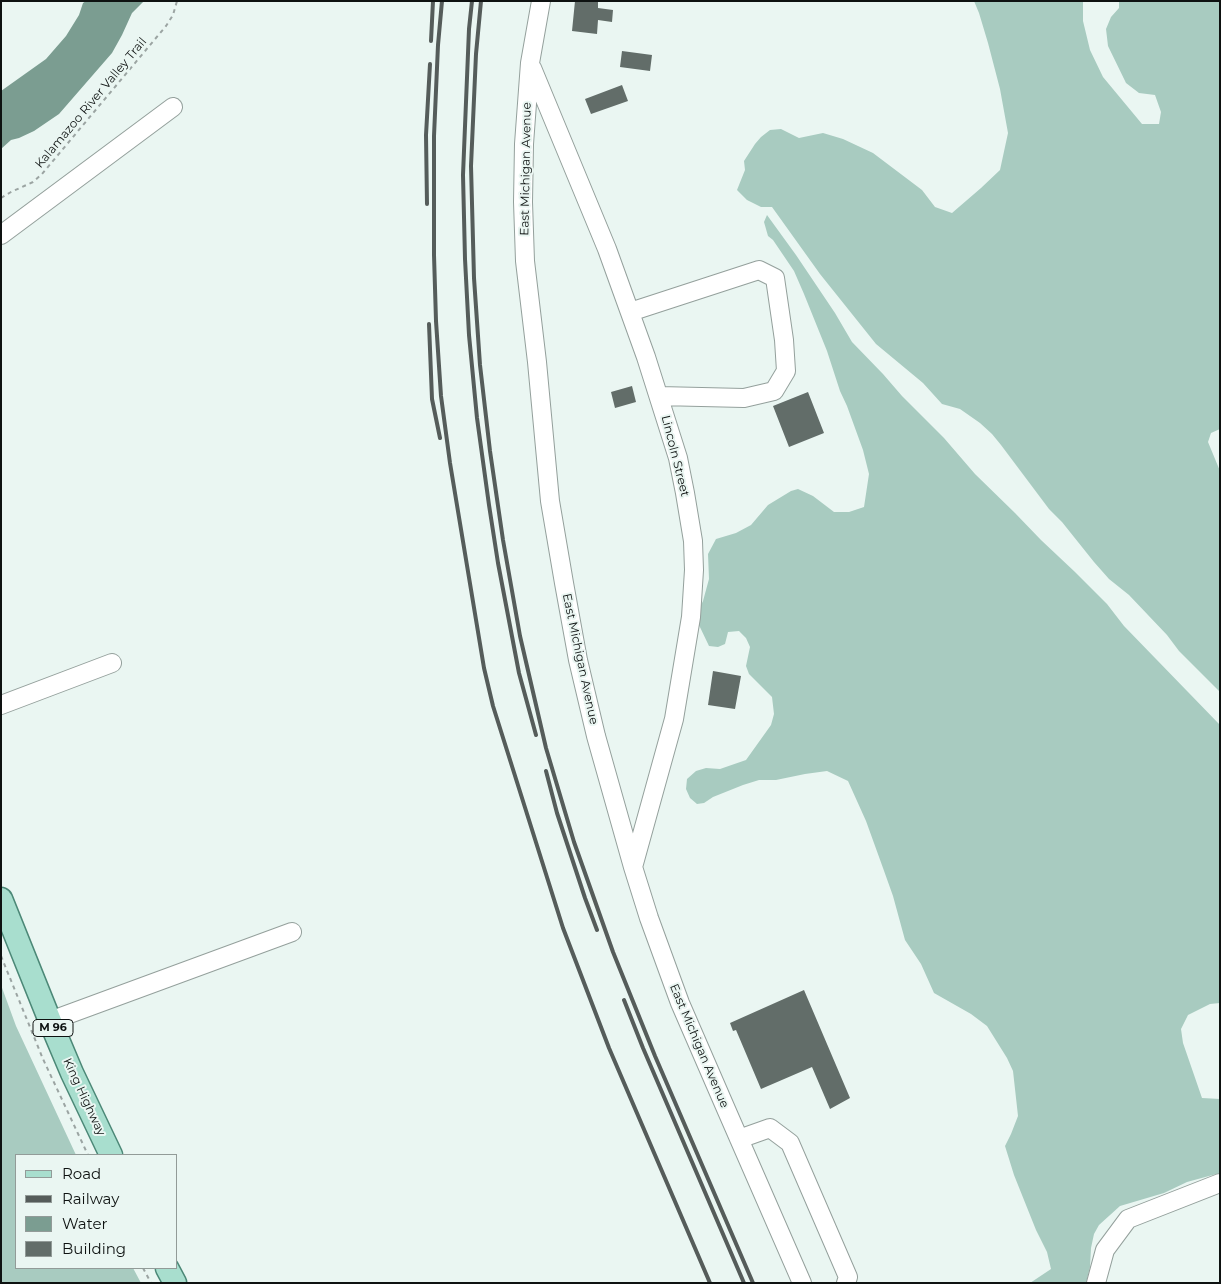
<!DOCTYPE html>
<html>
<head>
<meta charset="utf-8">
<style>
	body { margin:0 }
	#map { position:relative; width:1221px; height:1284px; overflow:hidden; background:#eaf6f2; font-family:Montserrat,sans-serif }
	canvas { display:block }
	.frame { position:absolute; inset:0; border:2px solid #0e1211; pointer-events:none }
	.legend { position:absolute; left:15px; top:1154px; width:162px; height:115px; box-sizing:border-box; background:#eaf6f2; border:1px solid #929b98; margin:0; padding:6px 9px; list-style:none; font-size:15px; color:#0e1211 }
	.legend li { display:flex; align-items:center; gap:10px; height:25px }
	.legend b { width:25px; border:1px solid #929b98 }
</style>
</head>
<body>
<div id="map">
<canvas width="1221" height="1284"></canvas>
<div class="frame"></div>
<ul class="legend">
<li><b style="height:6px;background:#a8dece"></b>Road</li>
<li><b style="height:6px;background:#555c5a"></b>Railway</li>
<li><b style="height:14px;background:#7b9d91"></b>Water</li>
<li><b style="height:14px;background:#626d69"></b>Building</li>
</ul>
</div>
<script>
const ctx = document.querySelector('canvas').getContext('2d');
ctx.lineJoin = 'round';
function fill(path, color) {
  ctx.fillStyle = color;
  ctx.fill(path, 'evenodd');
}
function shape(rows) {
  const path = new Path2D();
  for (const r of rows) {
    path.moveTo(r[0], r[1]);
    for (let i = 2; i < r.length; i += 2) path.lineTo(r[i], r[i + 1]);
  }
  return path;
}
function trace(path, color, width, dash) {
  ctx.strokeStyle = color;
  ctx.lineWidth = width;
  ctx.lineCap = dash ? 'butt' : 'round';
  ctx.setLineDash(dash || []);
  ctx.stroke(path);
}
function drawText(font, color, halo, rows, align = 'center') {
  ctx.font = font + ' Montserrat,sans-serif';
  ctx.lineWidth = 4;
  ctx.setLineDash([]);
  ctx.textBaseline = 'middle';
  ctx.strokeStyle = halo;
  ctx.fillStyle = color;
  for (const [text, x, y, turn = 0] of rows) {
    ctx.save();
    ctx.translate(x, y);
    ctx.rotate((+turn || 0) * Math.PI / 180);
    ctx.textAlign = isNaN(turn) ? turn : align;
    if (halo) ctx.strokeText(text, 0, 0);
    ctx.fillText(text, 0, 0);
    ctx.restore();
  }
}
const forest = shape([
	[974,1,1083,1,1083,21,1090,50,1103,77,1142,124,1159,124,1161,112,1155,95,1139,93,1126,83,1108,46,1106,29,1111,17,1119,8,1119,1,1220,1,1220,429,1211,433,1208,442,1220,471,1220,692,1179,651,1167,635,1129,595,1109,579,1094,562,1062,522,1049,509,1001,445,992,434,980,423,960,409,942,404,923,383,876,344,820,274,772,207,761,207,747,200,737,190,745,170,744,161,755,144,761,137,770,130,781,129,799,138,823,133,843,139,873,153,922,190,935,207,952,213,981,188,1000,170,1008,133,1000,89,988,43,979,13],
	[767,215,796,255,835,313,852,342,883,374,902,396,944,438,975,474,1015,513,1041,540,1075,572,1107,604,1124,626,1220,725,1220,1003,1210,1004,1188,1015,1181,1029,1183,1043,1202,1098,1220,1099,1220,1173,1187,1182,1164,1193,1120,1206,1099,1225,1094,1234,1091,1248,1090,1267,1086,1283,1030,1283,1051,1269,1047,1252,1036,1230,1014,1175,1005,1146,1011,1134,1018,1116,1013,1071,1007,1058,987,1026,971,1014,934,993,921,964,905,940,893,896,883,868,866,821,848,781,827,771,805,774,776,780,759,780,743,785,713,797,704,803,697,804,690,798,686,789,687,779,696,771,706,768,720,769,746,760,771,725,774,714,772,697,749,674,746,666,750,647,746,638,739,631,728,632,725,644,718,647,709,646,698,623,701,605,703,601,709,579,708,554,716,539,736,533,751,525,768,505,791,491,798,489,813,496,834,512,849,512,864,507,869,474,863,450,847,406,840,391,827,351,804,294,794,271,773,240,768,236,764,222],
	[1,985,16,1026,76,1155,16,1155,16,1268,133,1268,141,1283,1,1283]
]);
const water = shape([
	[86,1,144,1,132,13,122,35,112,53,59,114,34,131,19,138,11,140,1,149,1,91,46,59,66,36,79,15,83,3]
]);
const building = shape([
	[575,1,598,1,598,8,613,10,612,22,598,20,597,34,572,31],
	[622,51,652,55,650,71,620,67],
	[622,85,628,101,591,114,585,99],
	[632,386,636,402,615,408,611,392],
	[808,392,824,433,789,447,773,406],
	[713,671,741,676,735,709,708,705],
	[804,990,850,1098,830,1109,812,1067,761,1089,736,1030,733,1031,730,1023]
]);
const path = shape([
	[1,198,11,192,33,182,42,174,166,26,173,15,177,1],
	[1,956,43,1059,88,1155],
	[143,1268,151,1283]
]);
const minor = shape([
	[541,1,530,63,524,144,523,202,525,261,537,362,550,501,564,583,578,660,596,736,633,867,649,918,680,1003,726,1109,802,1283],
	[532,68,607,249,646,357,678,458,685,493,693,541,694,570,691,617,674,719,633,867],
	[1,235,173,107],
	[630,312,759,270,775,278,784,340,786,371,774,391,744,398,659,396],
	[1,705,112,663],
	[50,1021,292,932],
	[739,1139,770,1128,790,1143,848,1277,846,1283],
	[1096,1283,1105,1250,1128,1219,1220,1183]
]);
const major = shape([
	[1,899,50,1021,72,1073,111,1155],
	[167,1268,175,1283]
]);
const rail = shape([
	[442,1,438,45,434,136,434,255,436,321,441,396,450,463,484,668,493,706,563,928,609,1048,710,1283],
	[472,1,469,29,463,175,465,259,469,335,477,418,489,505,498,563,519,673,536,735],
	[481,1,476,54,471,166,474,278,480,365,490,451,503,540,520,636,546,748,574,842,613,952,655,1056,753,1283],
	[431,41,433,1],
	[427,204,426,135,430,64],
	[429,324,432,399,440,438],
	[546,771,557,813,585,898,597,930],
	[624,1000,643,1048,744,1283]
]);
const shields = [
	[53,1028,40]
];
const shieldNames = [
	["M 96",53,1028]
];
const streetNames = [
	["Kalamazoo River Valley Trail",91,103,-50],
	["East Michigan Avenue",526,169,-89],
	["Lincoln Street",675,456,76],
	["East Michigan Avenue",580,659,78],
	["East Michigan Avenue",699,1046,67],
	["King Highway",84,1097,65]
];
fill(forest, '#a8cbc0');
fill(water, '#7b9d91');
fill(building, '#626d69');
trace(minor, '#94a09c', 20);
trace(major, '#4c8877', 25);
trace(path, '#9ba4a2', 2, [4, 4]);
trace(minor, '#fff', 18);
trace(major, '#a8dece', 22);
trace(rail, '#555c5a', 4);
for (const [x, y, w] of shields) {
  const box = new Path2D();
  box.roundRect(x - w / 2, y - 8.5, w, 17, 4);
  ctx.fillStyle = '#eaf6f2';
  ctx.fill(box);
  trace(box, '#0e1211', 1);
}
drawText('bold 11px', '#0e1211', null, shieldNames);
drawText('12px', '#0e1211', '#eaf6f2', streetNames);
</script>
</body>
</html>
